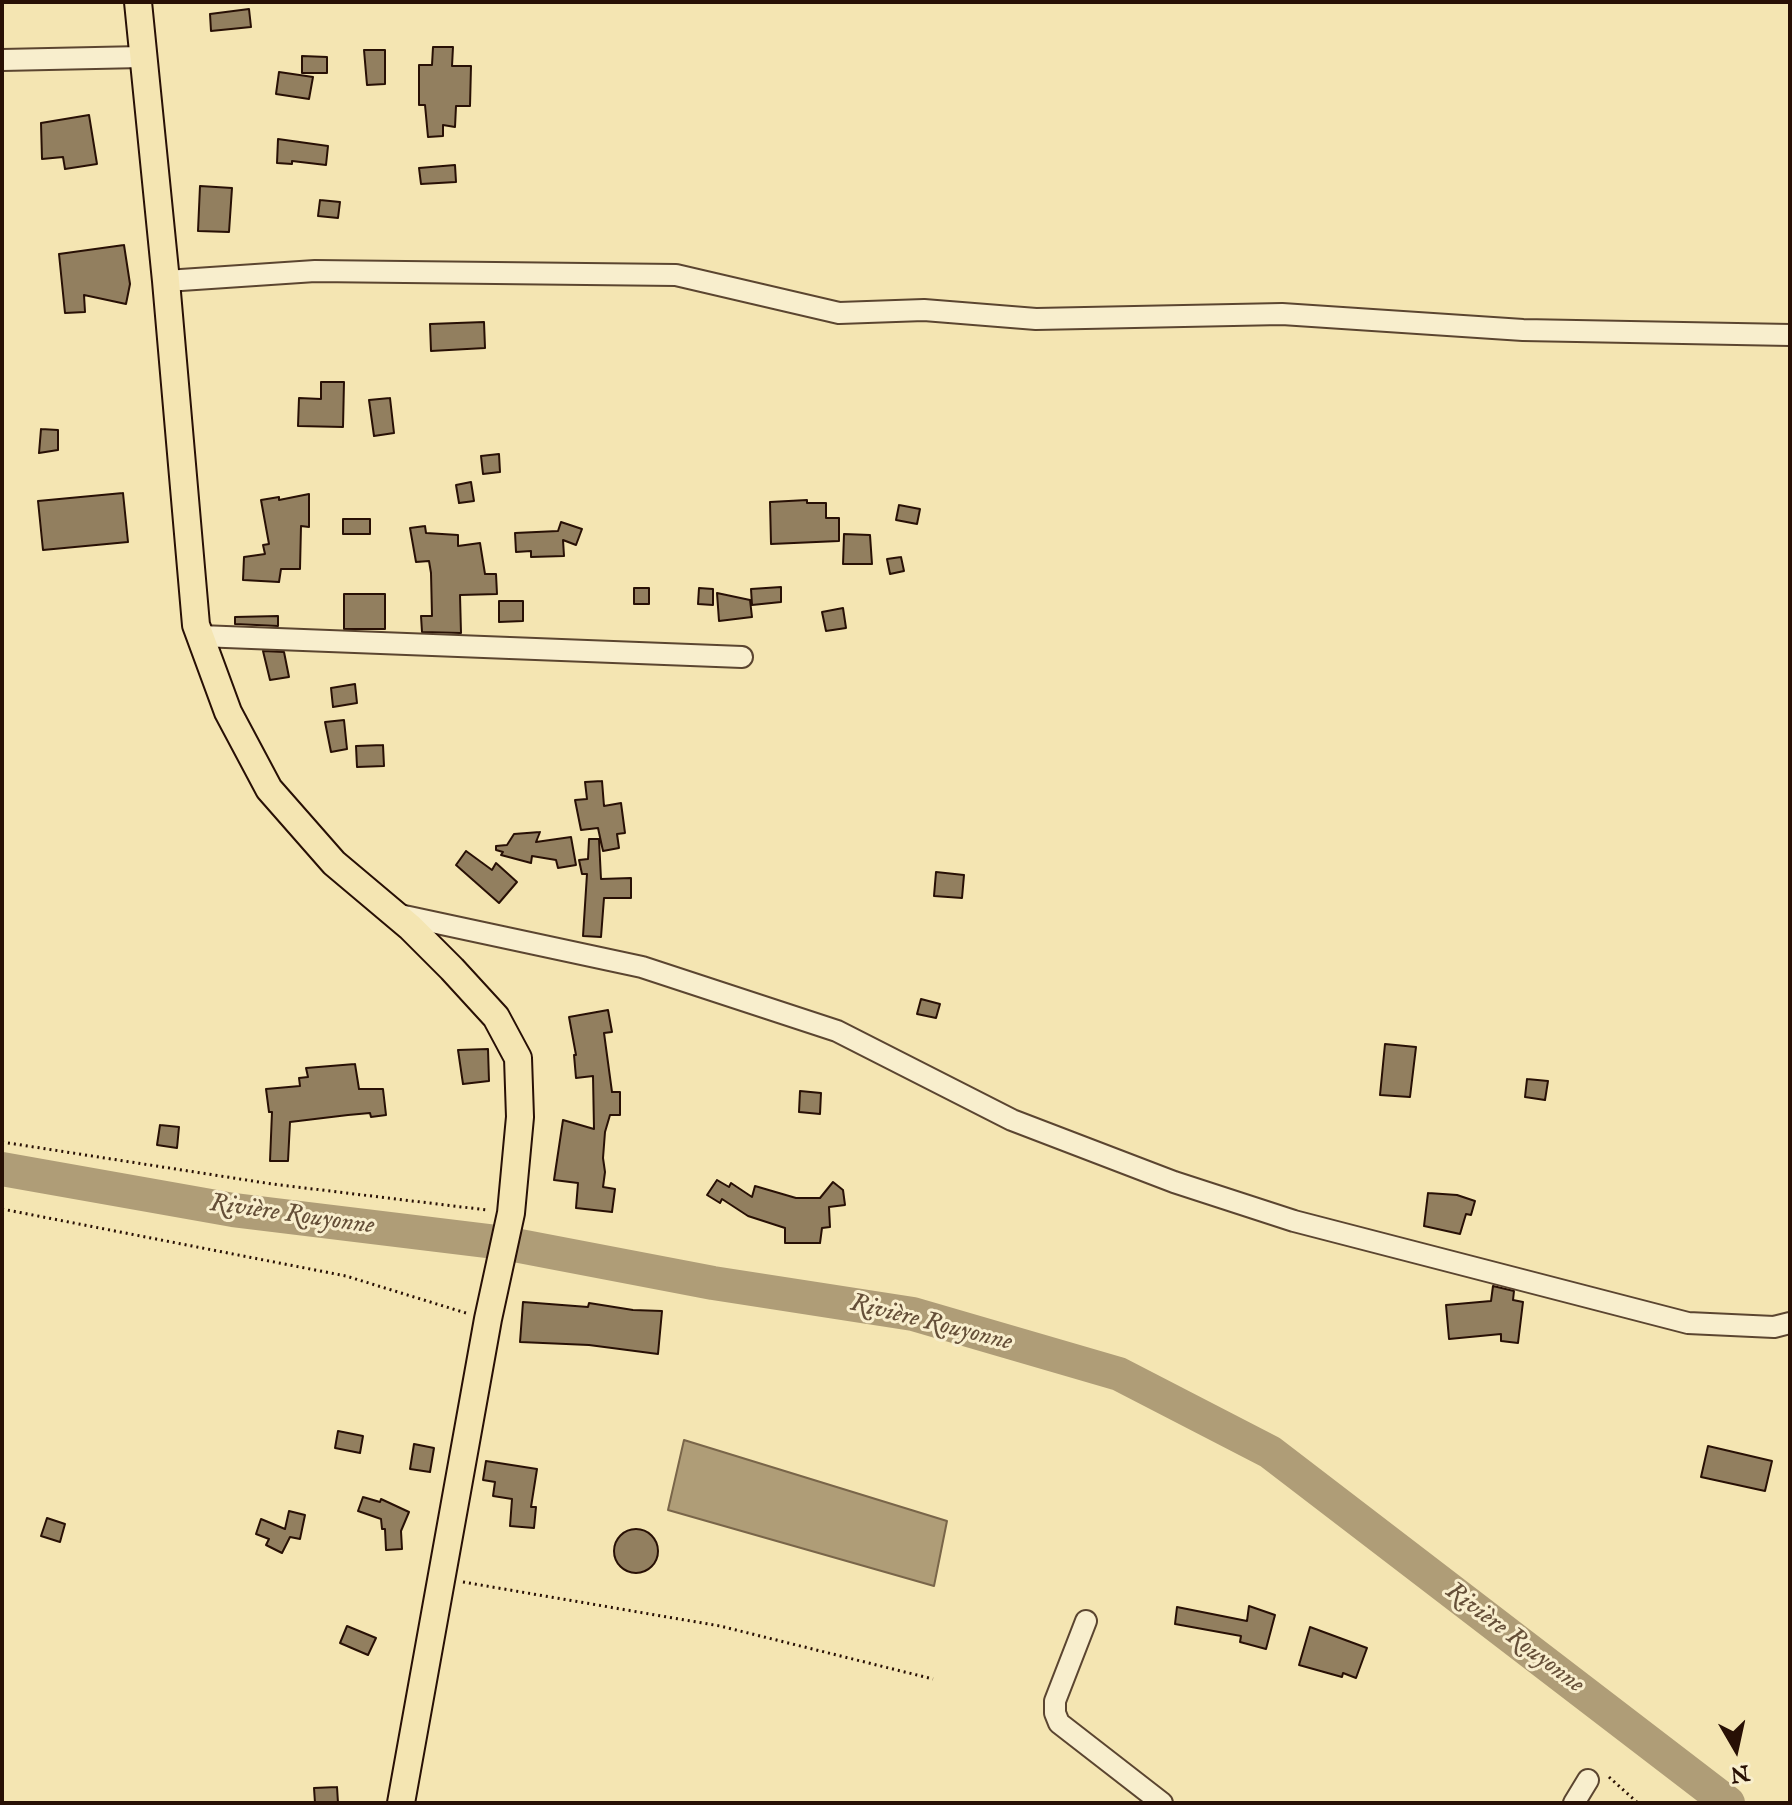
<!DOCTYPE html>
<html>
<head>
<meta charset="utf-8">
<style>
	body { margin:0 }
	#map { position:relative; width:1792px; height:1805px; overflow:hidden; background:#f4e5b2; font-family:"IM FELL English",serif }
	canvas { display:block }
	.frame { position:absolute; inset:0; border:4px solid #281005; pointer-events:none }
	.north { position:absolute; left:1696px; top:1709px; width:80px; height:80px; -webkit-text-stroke:6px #f8eecd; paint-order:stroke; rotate:171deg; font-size:22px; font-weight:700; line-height:32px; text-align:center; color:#281005 }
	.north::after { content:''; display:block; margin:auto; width:28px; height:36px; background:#281005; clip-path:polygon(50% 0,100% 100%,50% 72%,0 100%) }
</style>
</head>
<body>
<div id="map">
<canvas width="1792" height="1805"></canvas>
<div class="frame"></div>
<div class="north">N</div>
</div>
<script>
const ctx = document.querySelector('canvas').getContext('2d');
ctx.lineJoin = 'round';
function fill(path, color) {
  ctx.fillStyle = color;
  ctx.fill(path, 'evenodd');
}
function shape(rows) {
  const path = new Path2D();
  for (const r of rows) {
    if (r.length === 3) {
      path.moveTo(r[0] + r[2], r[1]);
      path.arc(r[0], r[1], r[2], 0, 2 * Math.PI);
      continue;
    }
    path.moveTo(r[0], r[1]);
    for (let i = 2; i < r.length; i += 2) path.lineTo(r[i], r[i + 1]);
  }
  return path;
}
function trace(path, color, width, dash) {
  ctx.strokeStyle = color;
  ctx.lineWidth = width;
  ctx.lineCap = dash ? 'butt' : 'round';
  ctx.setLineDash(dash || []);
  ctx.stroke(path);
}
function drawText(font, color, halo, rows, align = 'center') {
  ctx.font = font + ' "IM FELL English",serif';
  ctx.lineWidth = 6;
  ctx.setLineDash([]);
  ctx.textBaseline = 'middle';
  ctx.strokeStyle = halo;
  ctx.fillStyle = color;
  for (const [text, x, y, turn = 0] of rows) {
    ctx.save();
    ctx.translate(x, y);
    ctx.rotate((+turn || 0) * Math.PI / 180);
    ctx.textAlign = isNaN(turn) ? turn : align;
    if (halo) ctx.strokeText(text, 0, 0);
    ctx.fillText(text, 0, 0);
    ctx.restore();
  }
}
const water = shape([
	[684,1440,947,1521,934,1586,668,1510,684,1440]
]);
const river = shape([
	[2,1169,233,1210,504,1243,713,1283,913,1314,1119,1374,1270,1452,1728,1803]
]);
const building = shape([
	[249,9,251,27,211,31,210,14,249,9],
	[433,47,453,47,452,66,471,66,470,106,456,106,455,127,443,125,443,136,428,137,425,105,419,105,419,65,432,65,433,47],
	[364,50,385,50,385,84,367,85,364,50],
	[302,56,327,57,327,73,302,73,302,56],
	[279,72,313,77,309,99,276,94,279,72],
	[89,115,97,164,65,169,63,157,42,159,41,123,89,115],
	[278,139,328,146,326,165,292,161,292,164,277,163,278,139],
	[455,165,456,182,421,184,419,168,455,165],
	[200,186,232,188,229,232,198,231,200,186],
	[320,200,340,202,338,218,318,216,320,200],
	[124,245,130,284,126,304,84,295,85,312,65,313,59,254,124,245],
	[484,322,485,348,431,351,430,324,484,322],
	[321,382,344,382,343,427,298,426,299,398,321,399,321,382],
	[390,398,394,433,374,436,369,400,390,398],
	[41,429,58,430,58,450,39,453,41,429],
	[499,454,500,472,483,474,481,456,499,454],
	[471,482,474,501,459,503,456,485,471,482],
	[123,493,128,542,43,550,38,501,123,493],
	[309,494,309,527,301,526,300,569,281,569,279,582,243,580,244,557,265,554,263,545,269,544,261,500,279,497,279,500,309,494],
	[807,500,807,503,826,503,826,518,839,518,839,541,771,544,770,502,807,500],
	[899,505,920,509,917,524,896,520,899,505],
	[343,519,370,519,370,534,343,534,343,519],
	[561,522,582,529,576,545,563,540,564,556,531,557,531,551,516,552,515,533,558,531,561,522],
	[425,526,426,533,458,535,458,546,480,543,485,574,496,574,497,594,460,595,461,633,422,632,421,616,432,616,431,573,429,561,416,562,410,528,425,526],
	[844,534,870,535,872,564,843,564,844,534],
	[901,557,904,571,890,574,887,559,901,557],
	[781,587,781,602,752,605,751,589,781,587],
	[634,588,649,588,649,604,634,604,634,588],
	[699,588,713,589,713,605,698,604,699,588],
	[717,593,750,600,752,617,719,621,717,593],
	[344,594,385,594,385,629,344,629,344,594],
	[499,601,523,601,523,621,499,622,499,601],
	[843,608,846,628,826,631,822,612,843,608],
	[278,616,278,626,235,624,235,617,278,616],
	[263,651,284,652,289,677,270,680,263,651],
	[355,684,357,703,333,707,331,688,355,684],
	[344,720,347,749,331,752,325,722,344,720],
	[383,745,384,766,357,767,356,746,383,745],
	[602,781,604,806,621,803,625,833,617,834,619,848,603,851,598,828,581,830,575,800,587,799,585,782,602,781],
	[540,832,536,842,571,837,576,865,558,868,556,860,532,856,531,863,501,855,503,852,496,850,496,846,507,845,514,834,540,832],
	[589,839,599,839,601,879,631,878,631,898,604,898,601,937,583,936,587,874,582,874,579,860,588,859,589,839],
	[466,851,492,870,496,863,517,882,499,903,456,865,466,851],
	[936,872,964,875,962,898,934,896,936,872],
	[921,999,940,1004,936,1018,917,1014,921,999],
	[608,1010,612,1032,604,1033,612,1092,620,1092,620,1115,610,1115,605,1132,603,1158,605,1172,603,1187,615,1189,612,1212,576,1208,578,1183,554,1180,563,1120,594,1129,593,1076,576,1078,574,1055,576,1055,569,1017,608,1010],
	[1385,1044,1416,1047,1410,1097,1380,1095,1385,1044],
	[488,1049,489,1081,463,1084,458,1050,488,1049],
	[355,1064,359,1089,383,1089,386,1115,371,1117,370,1113,348,1115,290,1122,288,1161,270,1161,272,1112,269,1112,266,1089,300,1086,299,1078,308,1077,306,1068,355,1064],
	[1527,1079,1548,1081,1545,1100,1525,1097,1527,1079],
	[800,1091,821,1093,820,1114,799,1112,800,1091],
	[160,1125,179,1127,177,1148,157,1145,160,1125],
	[717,1180,729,1187,731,1183,752,1197,755,1186,796,1198,820,1198,833,1182,843,1190,845,1205,829,1207,830,1227,822,1228,820,1243,785,1243,785,1228,748,1216,722,1199,720,1203,707,1195,717,1180],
	[1428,1193,1457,1195,1475,1201,1471,1215,1466,1214,1460,1234,1424,1226,1428,1193],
	[1493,1286,1514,1291,1513,1300,1523,1302,1518,1343,1501,1341,1501,1334,1449,1339,1446,1305,1491,1301,1493,1286],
	[523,1302,588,1307,589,1303,633,1310,662,1311,658,1354,589,1345,520,1342,523,1302],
	[338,1431,363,1436,360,1453,335,1448,338,1431],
	[414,1444,434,1448,430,1472,410,1469,414,1444],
	[1708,1446,1772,1461,1765,1491,1701,1477,1708,1446],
	[486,1461,537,1469,531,1507,536,1507,534,1528,510,1526,512,1499,493,1496,495,1482,483,1480,486,1461],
	[363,1497,380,1502,381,1499,409,1512,401,1531,402,1549,386,1550,385,1529,382,1529,381,1519,358,1511,363,1497],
	[289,1511,305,1515,300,1539,290,1537,282,1553,266,1545,269,1539,256,1534,261,1519,285,1529,289,1511],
	[47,1518,65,1524,60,1542,41,1536,47,1518],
	[636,1551,22],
	[1249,1606,1275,1615,1266,1649,1240,1642,1241,1636,1175,1624,1177,1607,1247,1621,1249,1606],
	[347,1626,376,1638,368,1655,340,1643,347,1626],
	[1310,1627,1367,1648,1356,1678,1343,1673,1342,1677,1299,1665,1310,1627],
	[337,1787,338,1803,315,1803,314,1788,337,1787]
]);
const path = shape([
	[2,1142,272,1184,487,1210],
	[2,1209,346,1276,466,1313],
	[463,1582,720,1626,933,1679],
	[1609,1777,1638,1803]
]);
const minor = shape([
	[2,60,142,57],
	[166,281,315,271,676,275,839,313,924,310,1036,319,1282,314,1523,330,1790,335],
	[200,636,742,657],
	[395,914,642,967,837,1031,1012,1120,1174,1182,1294,1221,1688,1323,1774,1327,1790,1323],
	[1086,1621,1055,1701,1055,1713,1059,1723,1162,1803],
	[1574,1803,1588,1780]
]);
const major = shape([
	[138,2,166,281,196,625,228,712,269,789,334,863,410,927,452,969,496,1017,518,1058,520,1117,511,1213,488,1319,401,1803]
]);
const waterNames = [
	["Rivière Rouyonne",292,1216,8],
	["Rivière Rouyonne",931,1324,14],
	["Rivière Rouyonne",1514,1639,37]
];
fill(water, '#af9d77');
trace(water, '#796549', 2);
trace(river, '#af9d77', 34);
fill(building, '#927f5f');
trace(building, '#281005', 2);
trace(minor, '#5b4530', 24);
trace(major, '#281005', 30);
trace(path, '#281005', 3, [2, 4]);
trace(minor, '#f8eecd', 20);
trace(major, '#f4e5b2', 26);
drawText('italic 26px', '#654f38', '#f8eecd', waterNames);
</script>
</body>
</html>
